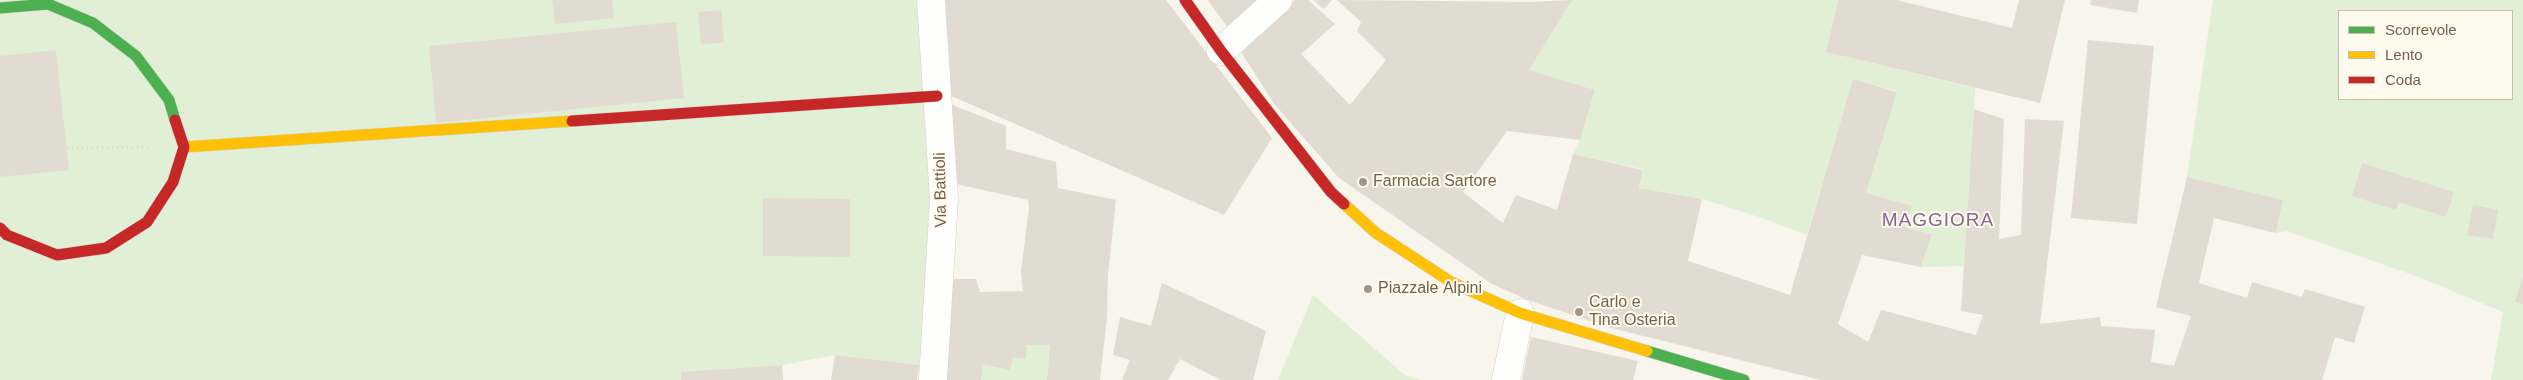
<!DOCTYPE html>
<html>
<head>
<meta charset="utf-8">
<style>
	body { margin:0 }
	#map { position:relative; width:2523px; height:380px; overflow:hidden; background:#f7f5ec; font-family:Helvetica,sans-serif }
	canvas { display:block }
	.legend { position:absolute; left:2338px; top:10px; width:175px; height:90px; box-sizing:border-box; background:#fffaee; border:1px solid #c8bcad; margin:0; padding:6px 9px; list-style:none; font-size:15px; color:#76604c }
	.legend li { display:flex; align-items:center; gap:10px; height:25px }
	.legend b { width:25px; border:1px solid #c8bcad }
</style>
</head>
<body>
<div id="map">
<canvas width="2523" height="380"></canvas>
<ul class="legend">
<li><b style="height:6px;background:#4caf50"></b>Scorrevole</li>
<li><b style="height:6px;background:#ffc107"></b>Lento</li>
<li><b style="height:6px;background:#c62828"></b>Coda</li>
</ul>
</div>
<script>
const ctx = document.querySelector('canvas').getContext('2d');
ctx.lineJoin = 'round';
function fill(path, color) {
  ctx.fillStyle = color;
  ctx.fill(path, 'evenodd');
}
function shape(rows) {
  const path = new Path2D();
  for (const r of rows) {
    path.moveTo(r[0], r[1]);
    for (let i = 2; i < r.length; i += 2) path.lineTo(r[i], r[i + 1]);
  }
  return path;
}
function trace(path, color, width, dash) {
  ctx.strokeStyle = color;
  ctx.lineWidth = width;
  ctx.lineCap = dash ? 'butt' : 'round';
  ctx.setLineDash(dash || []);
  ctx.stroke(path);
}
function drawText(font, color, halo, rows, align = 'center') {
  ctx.font = font + ' Helvetica,sans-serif';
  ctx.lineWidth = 4;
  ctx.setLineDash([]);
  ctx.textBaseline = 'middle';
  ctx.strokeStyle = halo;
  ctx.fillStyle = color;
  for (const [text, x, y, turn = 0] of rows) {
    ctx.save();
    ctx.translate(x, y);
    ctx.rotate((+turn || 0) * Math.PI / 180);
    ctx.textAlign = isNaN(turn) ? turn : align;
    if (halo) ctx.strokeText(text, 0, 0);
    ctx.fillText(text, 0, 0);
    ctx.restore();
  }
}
const green = shape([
	[0,0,921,0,931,120,930,308,919,365,835,355,782,365,682,372,681,380,0,380],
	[1572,0,1838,0,1826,52,1975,88,1965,266,1921,267,1932,234,1903,227,1866,193,1897,91,1853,80,1807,235,1765,219,1703,199,1639,188,1643,169,1573,154,1580,140,1595,90,1529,70],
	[2213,0,2523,0,2523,380,2491,380,2503,312,2416,276,2287,231,2276,233,2283,200,2187,177],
	[2339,11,2512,11,2512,99,2339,99],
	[1313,295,1405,375,1421,380,1278,380],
	[1027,345,1050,345,1047,380,981,380,983,365,1010,370,1013,357,1026,359]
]);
const building = shape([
	[552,0,612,0,614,18,555,24],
	[941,0,1166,0,1272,138,1224,215,949,95],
	[1208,0,1270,0,1233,35],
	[1295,0,1308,0,1335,24,1301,54,1350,105,1386,60,1357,31,1361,22,1337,0,1530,2,1572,0,1529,70,1595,90,1580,140,1507,131,1463,192,1503,223,1516,195,1557,210,1573,154,1643,170,1639,188,1702,199,1688,261,1790,295,1853,79,1897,92,1866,193,1912,206,1903,227,1932,234,1921,267,1862,255,1838,324,1868,342,1881,310,1976,335,1983,315,1961,311,1974,109,2004,119,1999,239,2021,235,2025,119,2064,121,2040,324,2100,317,2101,326,2155,330,2151,362,2174,366,2191,316,2156,307,2187,177,2283,200,2276,233,2214,218,2199,283,2247,298,2252,282,2302,297,2305,289,2365,307,2354,343,2335,337,2322,380,1821,380,1611,328,1528,300,1492,284,1339,178,1275,105,1241,52],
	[1313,0,1332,0,1324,9],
	[1838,0,1896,0,2012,28,2019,0,2065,0,2040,103,1826,52],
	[2091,0,2139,0,2137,13,2090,5],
	[721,10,724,43,701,44,698,12],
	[676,22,684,98,436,123,429,46],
	[2088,40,2154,46,2137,224,2071,218],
	[56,50,69,170,0,177,0,56],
	[950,104,1006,126,1006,149,1056,162,1058,188,1116,200,1108,275,1107,317,1100,380,1047,380,1050,345,1027,345,1026,359,1013,357,1010,370,983,365,981,380,941,380,950,279,976,279,980,292,1023,291,1021,271,1029,208,1028,200,952,183],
	[2362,163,2454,192,2446,217,2399,202,2396,210,2352,196],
	[763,198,850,199,850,257,763,256],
	[2473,205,2498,210,2493,239,2467,235],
	[2523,276,2523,304,2515,302],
	[1162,283,1266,331,1253,380,1221,380,1180,359,1168,380,1122,380,1130,360,1113,355,1120,317,1151,326],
	[1531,337,1638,361,1633,380,1522,380],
	[835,355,919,365,917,380,831,380],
	[782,365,783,380,681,380,681,372]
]);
const path = shape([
	[67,148,148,147]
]);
const street = shape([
	[931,0,944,199,933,380],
	[1221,51,1278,0],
	[1506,380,1520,313]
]);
const fast = shape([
	[0,8,48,4,93,23,136,56,169,100,175,120],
	[1647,351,1744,380]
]);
const slow = shape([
	[184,147,572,121],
	[1344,204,1376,233,1451,282,1520,313,1647,351]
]);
const jam = shape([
	[1185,0,1221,51,1331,192,1344,204],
	[572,121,937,96],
	[0,228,7,235,57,255,106,248,147,222,173,182,184,147,175,120]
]);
const markers = [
	[1363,182,5,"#a39484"],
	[1368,289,5,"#a39484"],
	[1579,312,5,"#a39484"]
];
const poiNames = [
	["Farmacia Sartore",1373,182],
	["Piazzale Alpini",1378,289],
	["Carlo e",1589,303],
	["Tina Osteria",1589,321]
];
const streetNames = [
	["Via Battioli",941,190,-91]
];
const quarterNames = [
	["MAGGIORA",1938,221]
];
fill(green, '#e2efd7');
fill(building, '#e2dbd1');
trace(street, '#d7d2ca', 29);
trace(fast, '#d8d2ca', 12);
trace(slow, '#d8d2ca', 12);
trace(jam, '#d8d2ca', 12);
trace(path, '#dad5cf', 3, [1, 4]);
trace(street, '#fefefc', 28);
trace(fast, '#4caf50', 11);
trace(slow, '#ffc107', 11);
trace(jam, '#c62828', 11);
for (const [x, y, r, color] of markers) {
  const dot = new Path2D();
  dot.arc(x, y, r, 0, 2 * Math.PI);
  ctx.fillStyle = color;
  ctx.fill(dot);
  trace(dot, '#fffaee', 2);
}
drawText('16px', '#76604c', '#fffaee', poiNames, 'left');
drawText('16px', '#76604c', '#fffaee', streetNames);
ctx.letterSpacing = '1px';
drawText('19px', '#896492', '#fffaee', quarterNames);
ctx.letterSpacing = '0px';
</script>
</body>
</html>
